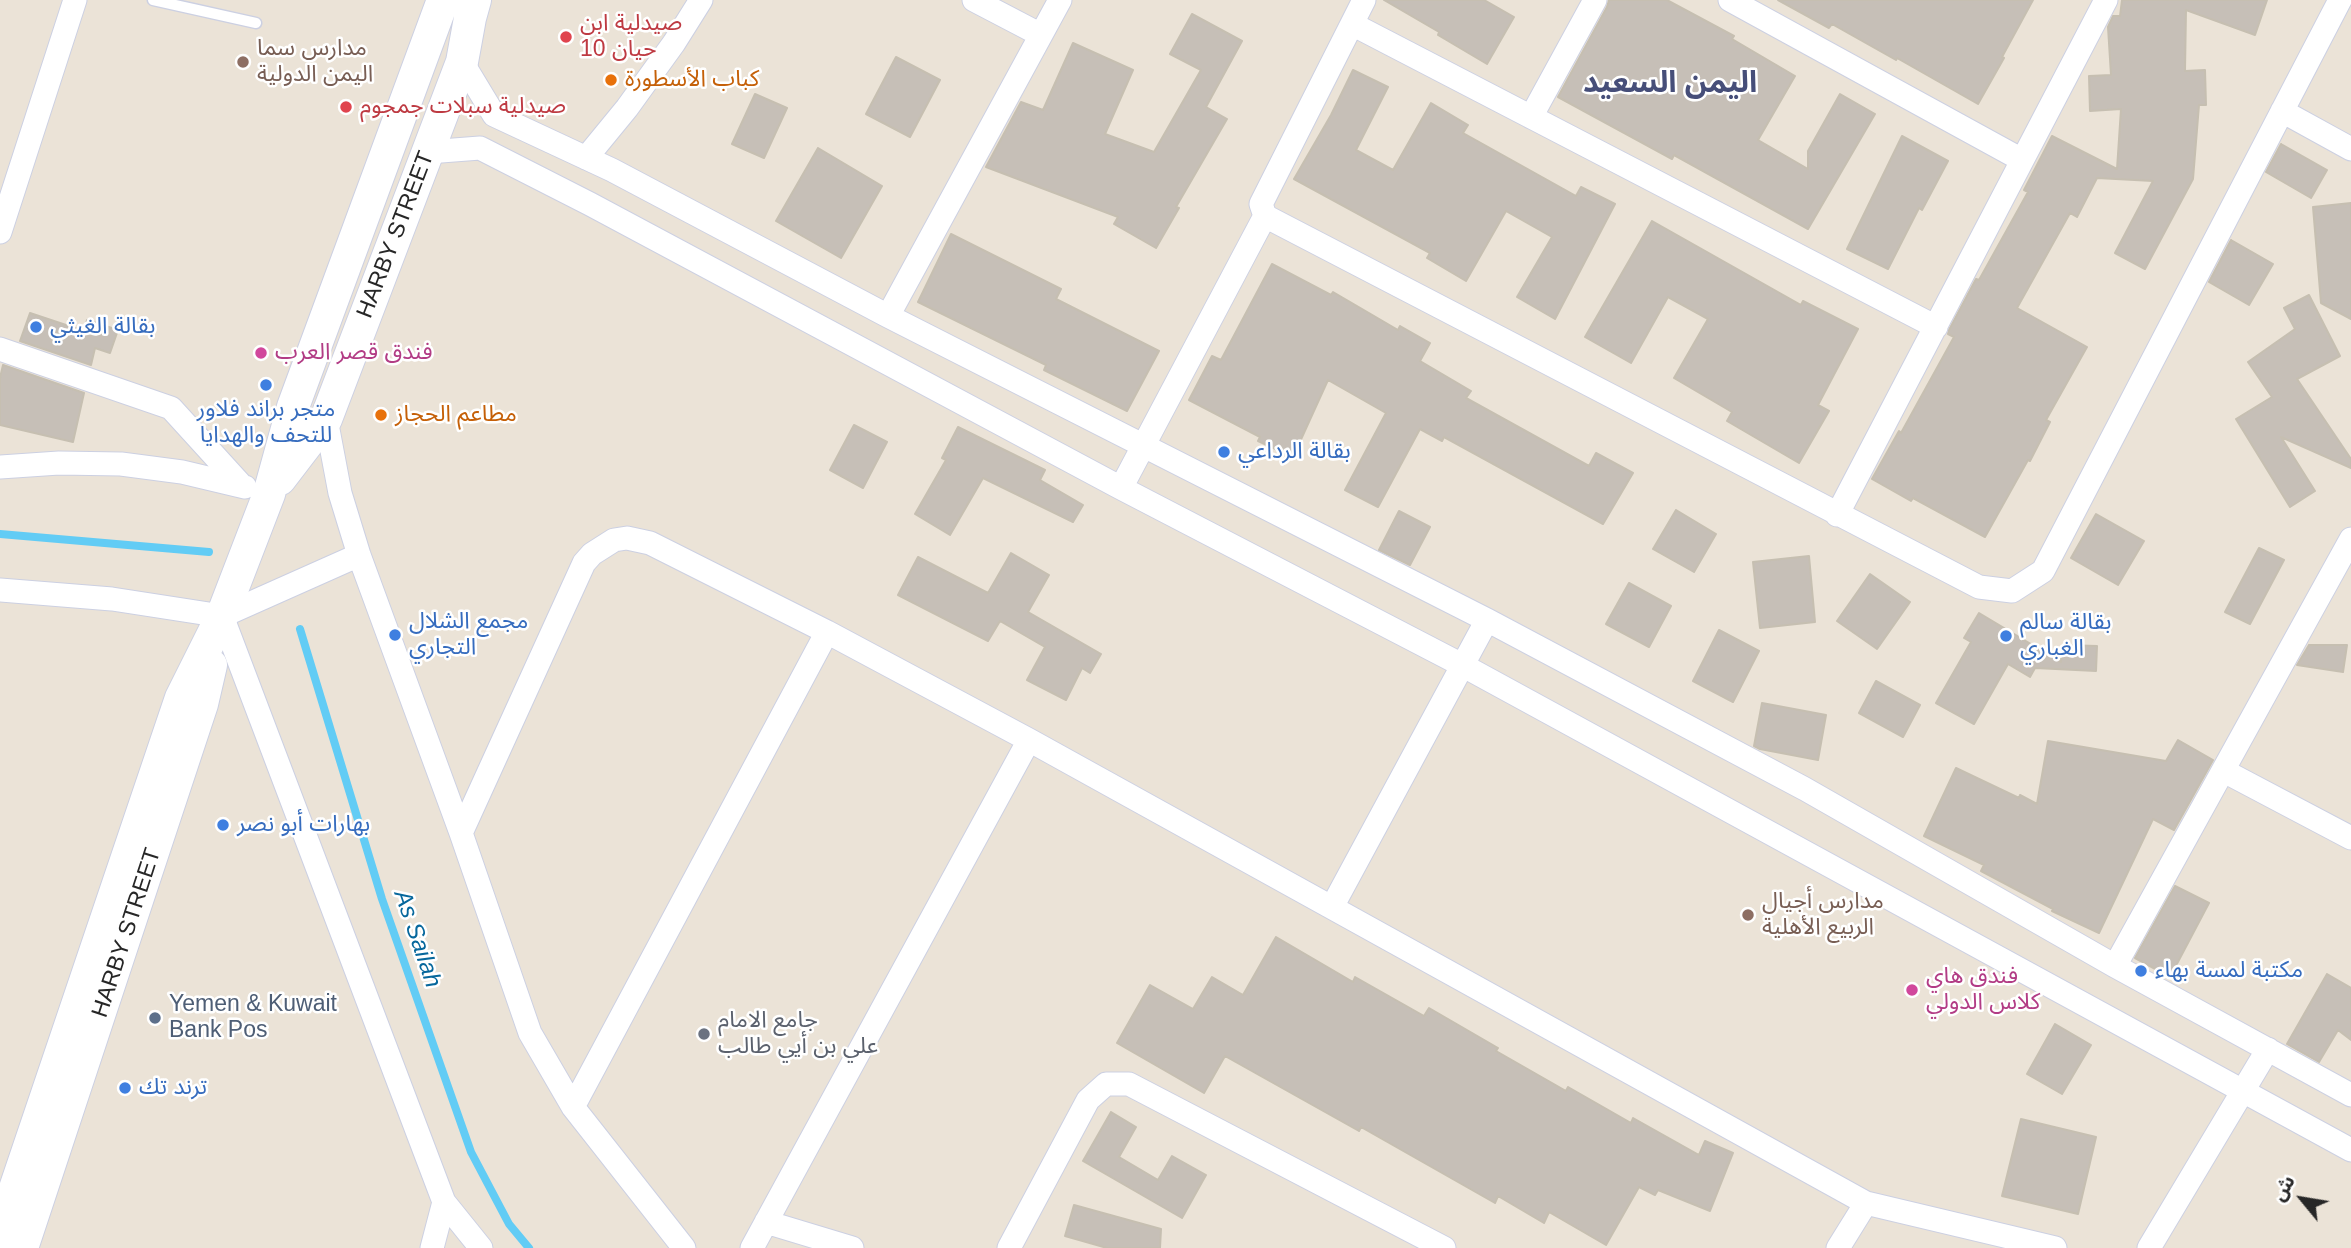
<!DOCTYPE html>
<html>
<head>
<meta charset="utf-8">
<style>
	body { margin:0 }
	#map { position:relative; width:2351px; height:1248px; overflow:hidden; background:#ebe3d7; font-family:Helvetica,"Noto Sans Arabic",sans-serif }
	canvas { display:block }
	.north { position:absolute; left:2267px; top:1164px; width:70px; height:70px; -webkit-text-stroke:5px #fff; paint-order:stroke; rotate:300deg; font-size:19px; font-weight:700; line-height:28px; text-align:center; color:#272727 }
	.north::after { content:''; display:block; margin:auto; width:24px; height:32px; background:#272727; clip-path:polygon(50% 0,100% 100%,50% 72%,0 100%) }
</style>
</head>
<body>
<div id="map">
<canvas width="2351" height="1248"></canvas>
<div class="north">ش</div>
</div>
<script>
const ctx = document.querySelector('canvas').getContext('2d');
ctx.lineJoin = 'round';
function shape(rows) {
  const path = new Path2D();
  for (const r of rows) {
    path.moveTo(r[0], r[1]);
    for (let i = 2; i < r.length; i += 2) path.lineTo(r[i], r[i + 1]);
  }
  return path;
}
function trace(path, color, width, dash) {
  ctx.strokeStyle = color;
  ctx.lineWidth = width;
  ctx.lineCap = dash ? 'butt' : 'round';
  ctx.setLineDash(dash || []);
  ctx.stroke(path);
}
function fill(path, color) {
  ctx.fillStyle = color;
  ctx.fill(path, 'evenodd');
}
function drawText(font, color, halo, rows, align = 'center') {
  ctx.font = font + ' Helvetica,"Noto Sans Arabic",sans-serif';
  ctx.lineWidth = 5;
  ctx.setLineDash([]);
  ctx.textBaseline = 'middle';
  ctx.strokeStyle = halo;
  ctx.fillStyle = color;
  for (const [text, x, y, turn = 0] of rows) {
    ctx.save();
    ctx.translate(x, y);
    ctx.rotate((+turn || 0) * Math.PI / 180);
    ctx.textAlign = isNaN(turn) ? turn : align;
    if (halo) ctx.strokeText(text, 0, 0);
    ctx.fillText(text, 0, 0);
    ctx.restore();
  }
}
const stream = shape([
	[0,534,209,552],
	[300,629,382,899,471,1152,509,1224,529,1248]
]);
const building = shape([
	[1384,0,1484,0,1514,17,1487,64,1438,35,1439,32,1384,0],
	[1609,0,1667,0,1734,36,1732,39,1795,76,1758,140,1808,169,1808,151,1840,94,1875,114,1808,229,1674,155,1672,159,1558,97,1607,7,1609,0],
	[1778,0,2033,0,2002,57,2004,58,1978,104,1897,58,1896,60,1832,24,1829,28,1778,0],
	[2122,0,2267,0,2255,35,2186,10,2185,71,2205,70,2206,105,2199,105,2193,179,2145,269,2115,253,2153,181,2097,178,2077,217,2070,213,2017,308,2087,347,2046,420,2050,422,2030,461,2028,460,1985,537,1913,498,1911,501,1872,479,1899,431,1901,433,1954,337,1948,334,1949,330,1976,279,1979,280,2028,192,2024,190,2052,136,2117,169,2121,109,2090,111,2089,76,2111,75,2108,27,2113,16,2120,16,2122,0],
	[1192,14,1242,41,1206,107,1227,119,1176,207,1179,208,1156,248,1114,224,1118,217,986,167,1021,102,1043,110,1073,43,1133,70,1105,134,1154,152,1201,70,1170,54,1192,14],
	[896,57,940,80,910,137,866,114,896,57],
	[1353,70,1388,87,1356,150,1393,170,1431,103,1468,125,1463,133,1576,196,1581,187,1615,204,1555,319,1517,297,1552,237,1506,211,1466,281,1427,258,1430,253,1294,179,1331,115,1353,70],
	[755,94,787,108,764,158,732,144,755,94],
	[1902,136,1948,161,1922,210,1919,208,1888,269,1847,249,1902,136],
	[2281,144,2327,170,2311,198,2266,172,2281,144],
	[818,148,882,186,841,258,776,221,818,148],
	[2351,203,2351,319,2321,303,2313,207,2351,203],
	[1652,221,1801,305,1803,301,1858,329,1818,405,1829,411,1799,463,1727,421,1732,412,1674,378,1708,319,1668,297,1631,363,1585,337,1652,221],
	[951,234,1061,289,1056,299,1159,351,1127,411,1044,370,1046,365,918,302,951,234],
	[2231,240,2273,264,2249,305,2209,282,2231,240],
	[1272,264,1331,295,1333,292,1398,330,1400,326,1430,343,1420,361,1471,391,1466,398,1589,466,1596,453,1633,473,1603,524,1444,437,1442,441,1420,429,1378,507,1345,490,1386,413,1328,380,1293,457,1258,441,1260,437,1189,400,1212,356,1221,360,1272,264],
	[2309,295,2340,356,2297,379,2351,459,2351,468,2281,437,2315,491,2290,507,2236,419,2272,397,2248,362,2295,329,2284,308,2309,295],
	[30,313,84,331,87,320,118,330,110,353,95,348,91,365,20,341,30,313],
	[3,365,84,393,73,442,0,425,0,378,3,365],
	[854,425,887,442,863,488,830,470,854,425],
	[958,427,1045,470,1040,480,1083,505,1073,522,983,478,950,535,915,514,946,460,942,458,958,427],
	[1676,510,1716,534,1694,572,1653,549,1676,510],
	[1399,511,1430,527,1410,565,1379,550,1399,511],
	[2096,514,2144,541,2118,585,2071,558,2096,514],
	[2259,548,2284,560,2250,624,2225,612,2259,548],
	[1011,553,1049,575,1028,612,1101,654,1090,673,1082,668,1066,700,1027,680,1045,647,1000,621,988,641,898,595,918,557,988,593,1011,553],
	[1809,556,1815,622,1760,628,1753,562,1809,556],
	[1870,574,1910,602,1877,649,1837,621,1870,574],
	[1629,583,1671,606,1649,647,1606,624,1629,583],
	[1979,613,2061,662,2062,645,2097,646,2096,671,2035,668,2030,677,2008,664,1974,724,1936,703,1971,642,1964,638,1979,613],
	[1719,630,1759,651,1733,702,1693,681,1719,630],
	[2309,645,2347,645,2343,672,2297,665,2309,645],
	[1876,681,1920,705,1903,737,1859,713,1876,681],
	[1762,703,1826,715,1818,760,1760,749,1754,746,1762,703],
	[2178,740,2213,760,2174,830,2153,819,2099,933,2052,911,2053,909,1981,871,1984,865,1924,836,1956,768,2019,798,2020,795,2037,804,2048,741,2166,761,2178,740],
	[2175,886,2209,903,2170,977,2135,958,2175,886],
	[1276,937,1353,982,1355,977,1424,1016,1429,1008,1498,1048,1496,1051,1566,1091,1568,1087,1631,1123,1633,1118,1699,1155,1705,1141,1733,1153,1710,1211,1658,1190,1655,1195,1639,1187,1606,1245,1549,1212,1544,1223,1498,1196,1495,1203,1361,1127,1359,1131,1225,1056,1204,1093,1117,1043,1150,985,1193,1009,1212,977,1243,995,1276,937],
	[2327,974,2351,988,2351,1040,2338,1030,2319,1062,2287,1044,2327,974],
	[2055,1024,2091,1045,2062,1094,2027,1074,2055,1024],
	[1111,1112,1136,1127,1119,1157,1158,1180,1172,1156,1206,1175,1182,1218,1083,1161,1111,1112],
	[2021,1119,2096,1137,2078,1214,2002,1196,2021,1119],
	[1074,1205,1161,1229,1160,1248,1107,1248,1065,1236,1074,1205]
]);
const lane = shape([
	[153,0,256,23]
]);
const street = shape([
	[974,0,1041,35],
	[1364,0,1261,204,1265,216,1979,587,2012,591,2043,571,2340,0],
	[1730,0,2022,160],
	[1352,24,1936,327],
	[462,62,494,115,612,170,888,316,1487,620,1805,789,2115,966,2351,1095],
	[2282,111,2351,149],
	[1531,117,1595,0],
	[428,152,480,148,590,204,1121,488,1462,665,2351,1150],
	[586,158,627,108,674,43,701,0],
	[0,232,75,0],
	[888,316,1060,0],
	[0,349,171,408,242,486],
	[326,419,340,493,359,555,461,833,530,1033,573,1107,684,1248],
	[0,467,59,463,121,464,182,472,245,487],
	[1121,488,1265,216],
	[1837,515,2106,0],
	[0,590,112,599,222,616,359,555],
	[222,616,444,1202,481,1248],
	[2224,771,2351,838],
	[461,833,584,563,592,554,614,540,627,538,650,543,827,632,1029,740,1866,1203,2055,1248],
	[1332,907,1487,620],
	[2115,966,2351,539],
	[573,1107,827,632],
	[766,1222,852,1248],
	[432,1248,444,1202],
	[752,1248,1029,740],
	[1009,1248,1088,1100,1106,1084,1129,1084,1444,1248],
	[1838,1248,1866,1203],
	[2149,1248,2268,1049]
]);
const secondary = shape([
	[280,479,326,419,462,62,470,18,475,0],
	[0,1233,181,698,222,616,269,494,293,407,443,0],
	[22,1248,202,704,211,665]
]);
const markers = [
	[566,37,7,"#e0444e"],
	[243,62,7,"#8d6e63"],
	[611,80,7,"#e8710a"],
	[346,107,7,"#e0444e"],
	[36,327,7,"#3f7fe0"],
	[261,353,7,"#d1479c"],
	[266,385,7,"#3f7fe0"],
	[381,415,7,"#e8710a"],
	[1224,452,7,"#3f7fe0"],
	[395,635,7,"#3f7fe0"],
	[2006,636,7,"#3f7fe0"],
	[223,825,7,"#3f7fe0"],
	[1748,915,7,"#8d6e63"],
	[2141,971,7,"#3f7fe0"],
	[1912,990,7,"#d1479c"],
	[155,1018,7,"#5c6f8a"],
	[704,1034,7,"#6b7280"],
	[125,1088,7,"#3f7fe0"]
];
const healthNames = [
	["صيدلية ابن",580,24],
	["حيان 10",580,50],
	["صيدلية سبلات جمجوم",360,107]
];
const educationNames = [
	["مدارس سما",257,49],
	["اليمن الدولية",257,75],
	["مدارس أجيال",1762,902],
	["الربيع الأهلية",1762,928]
];
const foodNames = [
	["كباب الأسطورة",625,80],
	["مطاعم الحجاز",395,415]
];
const streetNames = [
	["HARBY STREET",396,235,-69],
	["HARBY STREET",127,933,-72]
];
const shopNames = [
	["بقالة الغيثي",50,327],
	["متجر براند فلاور",266,410,"center"],
	["للتحف والهدايا",266,436,"center"],
	["بقالة الرداعي",1238,452],
	["مجمع الشلال",409,622],
	["التجاري",409,648],
	["بقالة سالم",2020,623],
	["الغباري",2020,649],
	["بهارات أبو نصر",237,825],
	["مكتبة لمسة بهاء",2155,971],
	["ترند تك",139,1088]
];
const hotelNames = [
	["فندق قصر العرب",275,353],
	["فندق هاي",1926,977],
	["كلاس الدولي",1926,1003]
];
const serviceNames = [
	["Yemen & Kuwait",169,1005],
	["Bank Pos",169,1031]
];
const worshipNames = [
	["جامع الامام",718,1021],
	["علي بن أيي طالب",718,1047]
];
const waterNames = [
	["As Sailah",417,939,71]
];
const districtNames = [
	["اليمن السعيد",1670,84]
];
trace(stream, '#62ccf5', 8);
fill(building, '#c6bfb7');
trace(building, '#c6bfb1', 2);
trace(lane, '#ccd0e2', 13);
trace(street, '#ccd0e2', 25);
trace(secondary, '#ccd0e2', 34);
trace(lane, '#fff', 10);
trace(street, '#fff', 23);
trace(secondary, '#fff', 32);
for (const [x, y, r, color] of markers) {
  const dot = new Path2D();
  dot.arc(x, y, r, 0, 2 * Math.PI);
  ctx.fillStyle = color;
  ctx.fill(dot);
  trace(dot, '#fff', 2.5);
}
drawText('23px', '#be3a42', '#fff', healthNames, 'left');
drawText('23px', '#785e54', '#fff', educationNames, 'left');
drawText('23px', '#c56008', '#fff', foodNames, 'left');
drawText('23px', '#272727', '#fff', streetNames);
drawText('23px', '#366cbe', '#fff', shopNames, 'left');
drawText('23px', '#b23c85', '#fff', hotelNames, 'left');
drawText('23px', '#4e5e75', '#fff', serviceNames, 'left');
drawText('23px', '#5b616d', '#fff', worshipNames, 'left');
drawText('italic 24px', '#06679c', '#fff', waterNames);
drawText('bold 30px', '#464e79', '#fff', districtNames);
</script>
</body>
</html>
